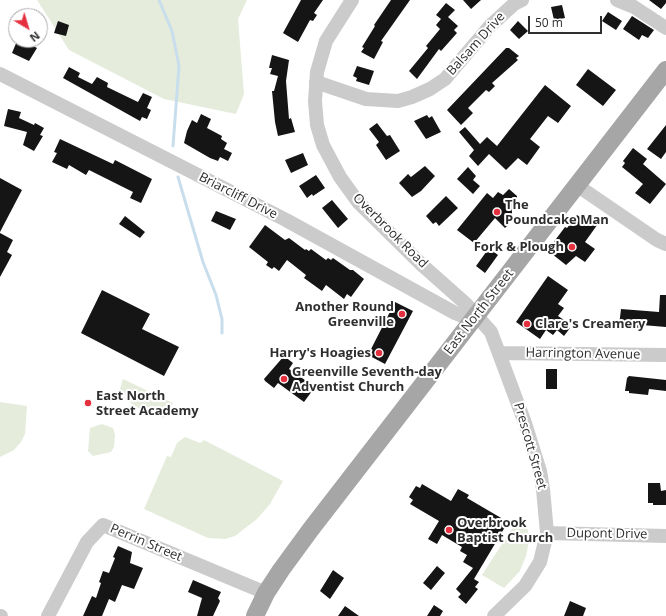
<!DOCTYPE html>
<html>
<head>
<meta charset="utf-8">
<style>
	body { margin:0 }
	#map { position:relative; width:666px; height:616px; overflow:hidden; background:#fff; font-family:"Open Sans",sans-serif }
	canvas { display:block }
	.north { position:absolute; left:8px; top:8px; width:40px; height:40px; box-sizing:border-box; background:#fff; border:1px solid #ababab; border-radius:50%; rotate:142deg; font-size:11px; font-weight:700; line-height:16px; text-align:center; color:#2e2e2e }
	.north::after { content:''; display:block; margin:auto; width:14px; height:18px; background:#e5303f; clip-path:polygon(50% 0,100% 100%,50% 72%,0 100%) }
	.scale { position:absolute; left:528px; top:16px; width:74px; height:18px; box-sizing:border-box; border:2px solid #2e2e2e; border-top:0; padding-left:5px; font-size:12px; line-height:14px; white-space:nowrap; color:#2e2e2e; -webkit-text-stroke:3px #fff; paint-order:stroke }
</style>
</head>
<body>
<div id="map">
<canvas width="666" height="616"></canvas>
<div class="north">N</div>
<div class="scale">50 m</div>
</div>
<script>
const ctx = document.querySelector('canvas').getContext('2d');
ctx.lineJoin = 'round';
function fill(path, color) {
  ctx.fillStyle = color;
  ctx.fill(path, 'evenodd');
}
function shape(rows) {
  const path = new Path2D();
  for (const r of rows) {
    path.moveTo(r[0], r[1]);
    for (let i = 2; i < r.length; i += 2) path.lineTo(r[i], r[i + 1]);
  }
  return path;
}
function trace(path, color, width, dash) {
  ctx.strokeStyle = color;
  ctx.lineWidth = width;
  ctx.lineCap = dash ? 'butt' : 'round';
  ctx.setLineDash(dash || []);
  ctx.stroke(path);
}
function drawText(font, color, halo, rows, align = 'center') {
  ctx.font = font + ' "Open Sans",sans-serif';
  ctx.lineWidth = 4;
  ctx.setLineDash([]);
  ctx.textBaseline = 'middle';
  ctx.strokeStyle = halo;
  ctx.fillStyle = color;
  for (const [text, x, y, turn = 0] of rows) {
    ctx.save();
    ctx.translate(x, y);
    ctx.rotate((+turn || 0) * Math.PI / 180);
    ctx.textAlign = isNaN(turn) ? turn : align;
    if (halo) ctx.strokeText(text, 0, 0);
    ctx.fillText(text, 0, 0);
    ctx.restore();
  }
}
const green = shape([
	[37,0,247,0,238,19,244,94,236,114,164,99,69,50],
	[123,379,173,403,164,418,138,408,131,403,120,389],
	[0,402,27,406,25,434,21,442,14,450,0,457],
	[102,424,113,428,115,435,114,447,111,452,93,456,88,451,90,428],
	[185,437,200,443,204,440,283,481,270,504,257,519,235,536,225,539,208,538,144,509,167,456,171,457,177,443],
	[518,519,527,524,529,541,526,556,520,571,504,588,482,575]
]);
const stream = shape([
	[159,0,172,31,179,66,173,146],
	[178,177,203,262,216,295,222,319,222,333]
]);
const building = shape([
	[301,0,323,0,314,13,317,15,313,21,310,20,298,42,283,33],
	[391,0,410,0,381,41,383,42,374,59,361,52,364,48,362,47,375,26,374,25],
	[463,0,481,0,471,9],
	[649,0,666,0,666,3,661,9],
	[446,3,455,10,448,17,458,26,454,30,457,33,441,51,439,49,417,79,409,71,428,48,426,46,440,29,436,25,441,19,436,15],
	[562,5,565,18,554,20,551,7],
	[608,12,622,21,616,30,602,21],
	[632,16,654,30,648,38,642,35,639,40,623,29],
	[58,21,69,25,66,36,54,33],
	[518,21,528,31,519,39,510,30],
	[17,41,23,44,24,41,37,48,29,61,12,53],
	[506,48,509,48,519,56,516,58,518,60,492,83,495,86,489,92,486,90,468,108,473,113,461,125,447,110],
	[272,55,289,60,286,81,289,119,291,118,295,132,278,136,275,122,272,91,274,91,278,76,270,74,272,68,269,68],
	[357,66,374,71,369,85,356,81,357,78,353,76],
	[69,67,80,73,78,77,92,84,97,77,108,83,107,87,138,102,143,93,152,97,147,108,151,110,147,119,142,117,140,121,63,78],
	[588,69,616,90,603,106,576,85],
	[545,85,571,106,558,123,548,116,530,139,540,147,527,165,518,158,506,170,489,154,478,166,469,156,474,150,459,132,465,127,480,144,487,137,497,146],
	[8,109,21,112,19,118,34,125,35,123,44,128,40,135,43,136,34,151,23,145,27,132,4,126],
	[201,114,211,119,207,128,222,136,221,139,227,143,224,149,232,153,228,161,220,157,218,161,210,158,184,143,187,131,192,120,197,123],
	[427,115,429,118,432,116,441,132,426,139,414,121],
	[377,123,387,136,390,135,400,151,386,160,376,145,379,142,369,129],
	[666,125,666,152,661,159,647,149],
	[60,139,113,164,115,160,152,179,141,203,130,198,133,192,89,170,86,175,69,165,67,169,52,162,57,153,54,152],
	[633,148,647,159,643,164,666,184,650,204,635,193,643,184,622,167,625,163,623,161],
	[303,153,308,165,291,173,285,160],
	[425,166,435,176,421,191,412,197,399,183,408,174,411,177],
	[468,167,476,176,473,180,480,186,473,194,457,179],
	[316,175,325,188,313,196,312,194,307,198,299,186],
	[0,178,22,190,0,232],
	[509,189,517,196,517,201,512,206,512,221,505,228,495,218,474,243,457,230,487,193,493,198,498,192,503,195],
	[446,196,458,208,439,226,436,222,433,224,426,216],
	[332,200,348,219,338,228,322,208],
	[216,211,236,219,230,230,211,221],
	[590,213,600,221,585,242,595,249,585,262,576,256,566,265,552,254,555,250,550,247,565,227,567,228,577,215,584,220],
	[125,216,145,232,140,238,119,224],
	[265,225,285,240,289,238,305,250,306,249,309,251,311,249,326,260,328,258,331,260,333,258,350,270,353,270,364,279,351,297,347,294,344,299,326,285,322,291,304,278,306,275,287,260,279,271,274,267,272,269,266,265,268,262,249,247],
	[0,233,13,240,7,252,12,255,0,277],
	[489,248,498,255,485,273,476,266],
	[548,276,568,290,558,304,564,308,558,316,564,320,562,323,570,328,564,336,557,330,553,335,546,330,540,339,516,322],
	[102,290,150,314,142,329,179,347,164,376,81,333],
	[660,295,666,295,666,327,642,325,642,329,619,326,621,309,659,312],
	[395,302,413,311,385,364,368,355],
	[284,356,293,363,289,369,315,387,304,402,278,383,274,388,265,381,264,379],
	[546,369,557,369,557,389,546,389],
	[629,376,666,380,666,391,649,389,648,395,629,393,629,391,625,391,627,378],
	[648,483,660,483,661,491,666,490,666,505,653,505,653,503,648,503],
	[422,484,451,501,458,489,469,495,467,498,508,522,474,579,479,582,475,587,478,589,466,604,458,597,461,594,456,589,473,568,463,562,467,555,460,551,462,547,442,535,437,544,428,539,439,521,410,504,413,500,409,497,416,486,420,488],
	[118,546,132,552,130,563,143,568,134,589,122,585,115,602,109,599,102,616,83,616,92,596,96,598,101,583,99,582,103,571,109,573,115,558,113,557],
	[437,566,445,573,431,590,423,583],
	[333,570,344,578,330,599,320,591],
	[193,580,221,592,218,598,220,601,213,616,197,616,202,598,188,592],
	[570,601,586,608,583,616,564,616],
	[434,605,443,611,440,616,427,616],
	[345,606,359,616,338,616]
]);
const minor = shape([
	[352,0,326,41,317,72,315,101,317,125,323,145,340,177,358,202,421,264,466,304,491,332,525,423,540,471,543,489,547,533,540,562,525,586,494,616],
	[617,0,634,7,666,28],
	[0,74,286,220,455,313,465,317,476,316],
	[316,82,366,99,398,101,412,97,430,89,445,79,490,26,514,4,522,0],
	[578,186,657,240,666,244],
	[501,353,666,355],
	[547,533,666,536],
	[0,616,1,616],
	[48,616,87,542,103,525,266,593]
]);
const major = shape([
	[255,616,266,593,281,570,311,529,666,70]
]);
const markers = [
	[497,212,4,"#e5303f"],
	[572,247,4,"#e5303f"],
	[402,314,4,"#e5303f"],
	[527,324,4,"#e5303f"],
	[379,353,4,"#e5303f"],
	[284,379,4,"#e5303f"],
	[88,403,4,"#e5303f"],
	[449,530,4,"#e5303f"]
];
const streetNames = [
	["Balsam Drive",476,44,-48],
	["Briarcliff Drive",238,196,27],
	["Overbrook Road",390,231,45],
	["East North Street",479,312,-52],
	["Harrington Avenue",583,354,1],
	["Prescott Street",530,446,74],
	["Dupont Drive",607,534,1],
	["Perrin Street",146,543,23]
];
const poiNames = [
	["The",505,205],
	["Poundcake Man",505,220],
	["Fork & Plough",564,247,"right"],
	["Another Round",394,307,"right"],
	["Greenville",394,322,"right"],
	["Clare's Creamery",535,324],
	["Harry's Hoagies",371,353,"right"],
	["Greenville Seventh-day",292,372],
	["Adventist Church",292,387],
	["East North",96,396],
	["Street Academy",96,411],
	["Overbrook",457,523],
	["Baptist Church",457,538]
];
fill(green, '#e5ecdc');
trace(stream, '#c8deec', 3);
fill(building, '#151515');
trace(minor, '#cbcbcb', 14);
trace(major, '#a6a6a6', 18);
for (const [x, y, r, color] of markers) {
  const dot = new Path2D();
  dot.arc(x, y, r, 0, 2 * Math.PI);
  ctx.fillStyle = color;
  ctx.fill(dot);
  trace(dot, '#fff', 1.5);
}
drawText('13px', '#2e2e2e', '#fff', streetNames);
drawText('bold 13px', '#2e2e2e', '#fff', poiNames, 'left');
</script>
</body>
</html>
